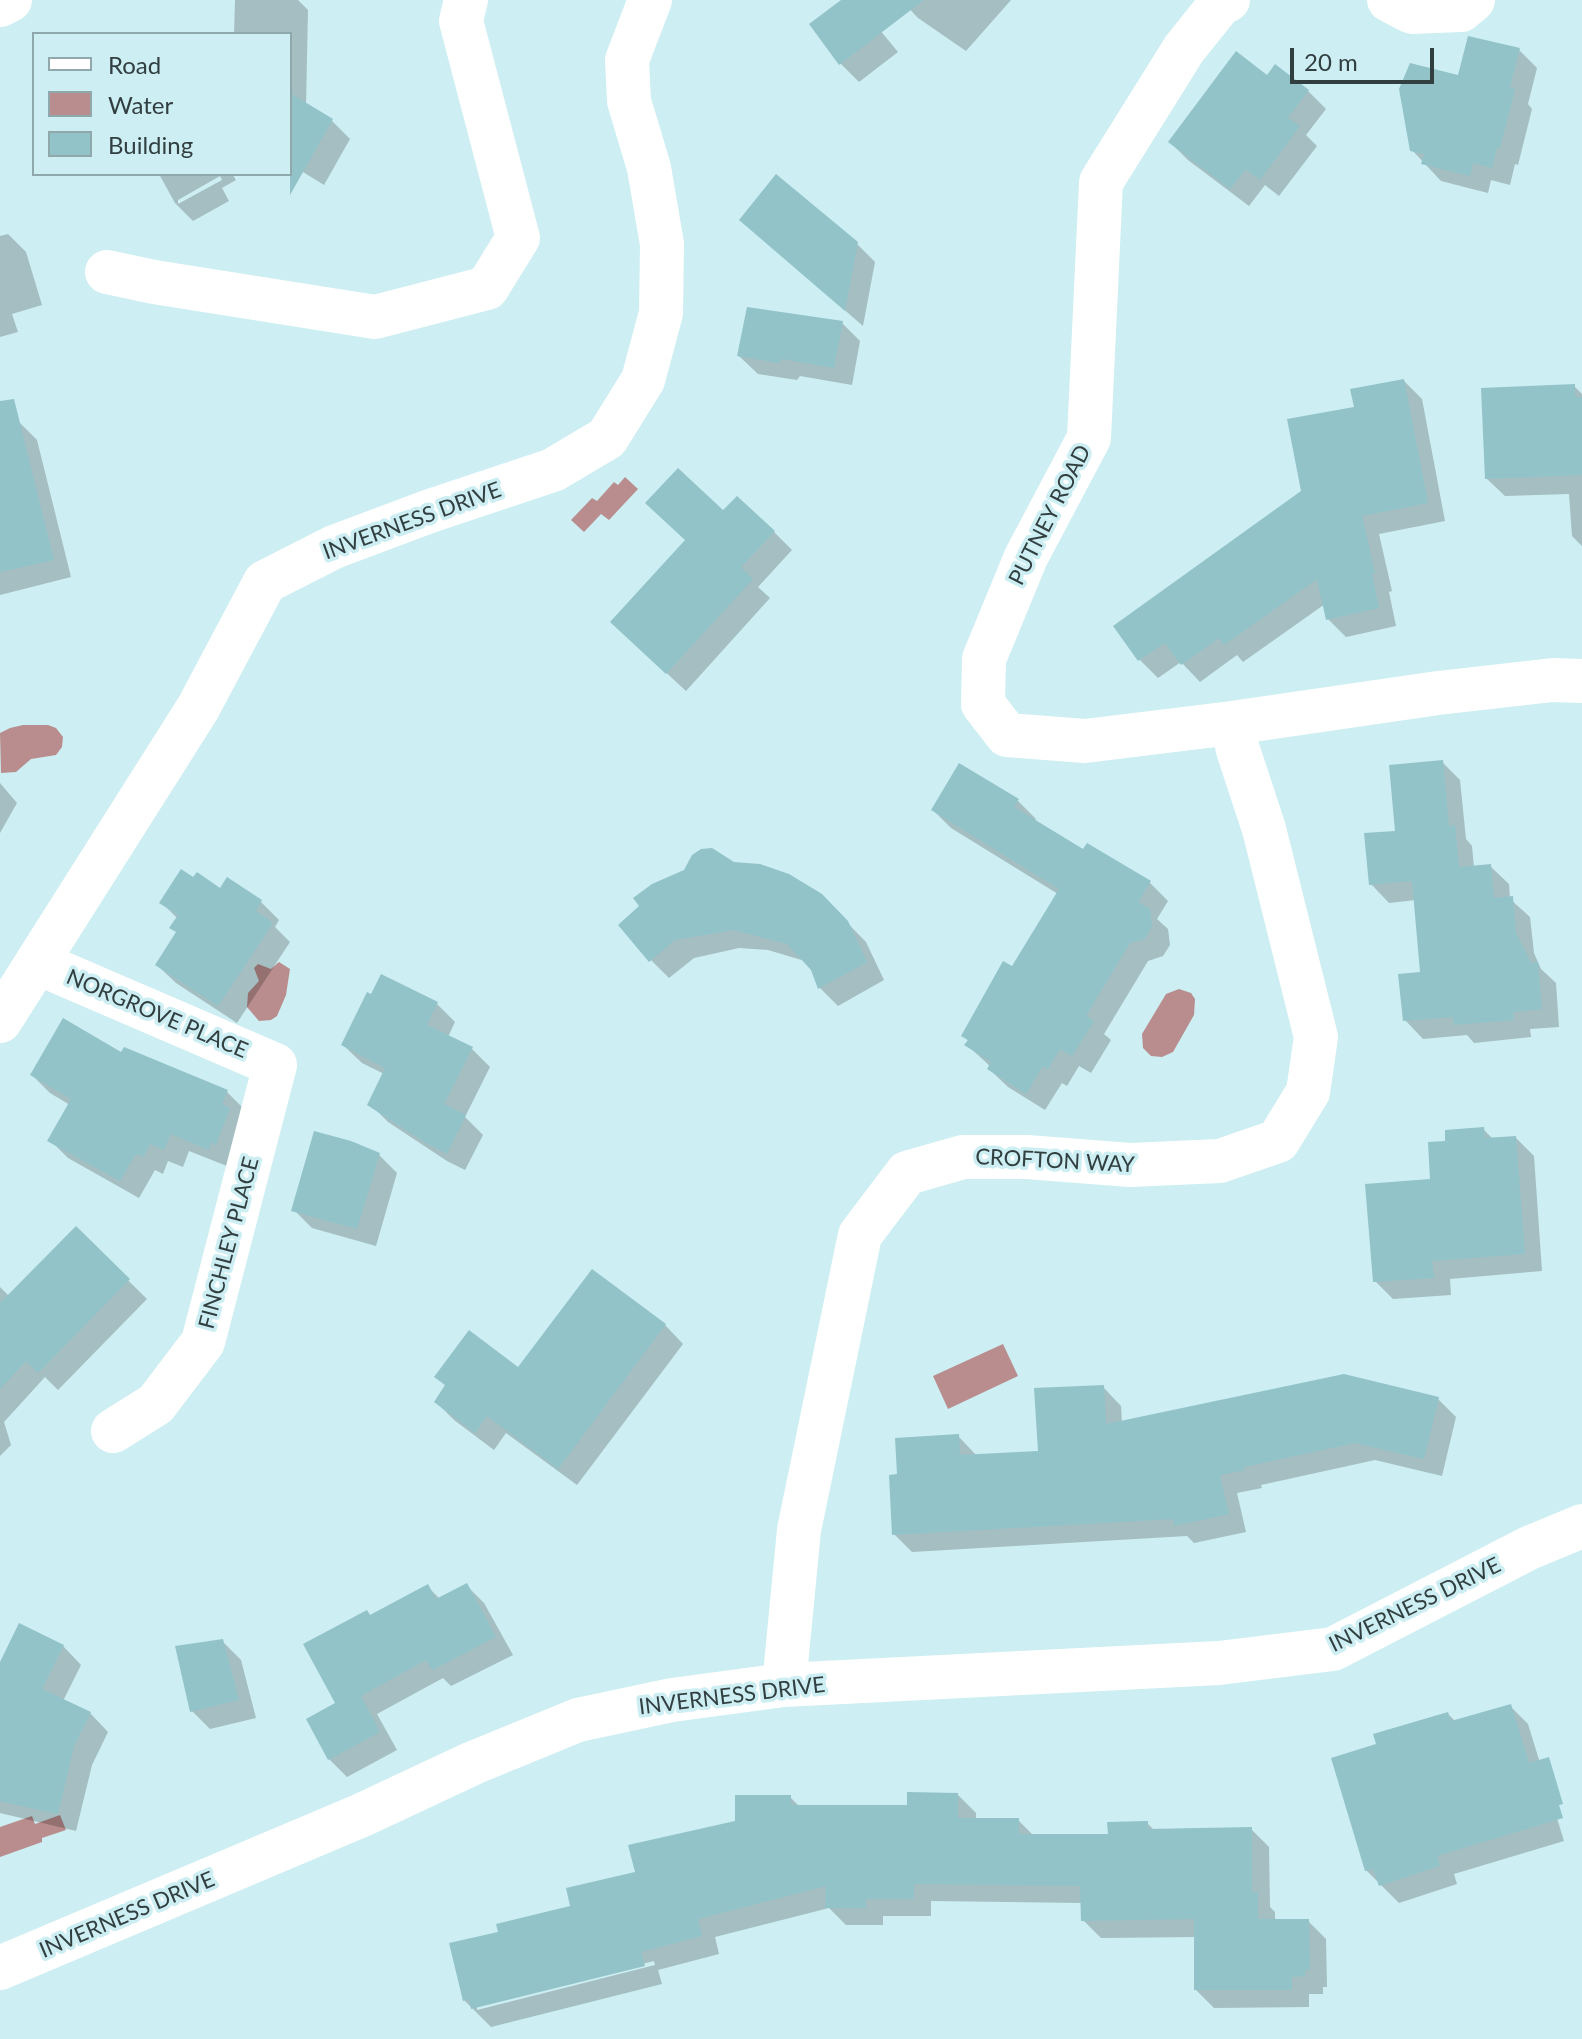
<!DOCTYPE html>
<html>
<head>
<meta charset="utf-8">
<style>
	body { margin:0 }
	#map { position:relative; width:1582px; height:2039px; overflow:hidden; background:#cdeef2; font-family:Lato,sans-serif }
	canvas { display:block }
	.legend { position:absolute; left:32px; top:32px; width:260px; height:144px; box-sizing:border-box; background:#cdeef2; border:2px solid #8fa8ab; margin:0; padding:10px 14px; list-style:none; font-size:24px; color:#323f41 }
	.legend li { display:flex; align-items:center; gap:16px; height:40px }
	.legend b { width:40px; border:2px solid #8fa8ab }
	.scale { position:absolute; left:1290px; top:48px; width:144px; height:36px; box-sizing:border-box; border:4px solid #323f41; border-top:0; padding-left:10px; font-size:24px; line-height:28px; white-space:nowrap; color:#323f41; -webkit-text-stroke:6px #cdeef2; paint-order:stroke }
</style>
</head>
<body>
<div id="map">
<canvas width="1582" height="2039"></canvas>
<ul class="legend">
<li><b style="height:10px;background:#fff"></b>Road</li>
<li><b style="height:22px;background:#b98d8e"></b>Water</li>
<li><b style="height:22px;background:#91c3c9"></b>Building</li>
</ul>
<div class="scale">20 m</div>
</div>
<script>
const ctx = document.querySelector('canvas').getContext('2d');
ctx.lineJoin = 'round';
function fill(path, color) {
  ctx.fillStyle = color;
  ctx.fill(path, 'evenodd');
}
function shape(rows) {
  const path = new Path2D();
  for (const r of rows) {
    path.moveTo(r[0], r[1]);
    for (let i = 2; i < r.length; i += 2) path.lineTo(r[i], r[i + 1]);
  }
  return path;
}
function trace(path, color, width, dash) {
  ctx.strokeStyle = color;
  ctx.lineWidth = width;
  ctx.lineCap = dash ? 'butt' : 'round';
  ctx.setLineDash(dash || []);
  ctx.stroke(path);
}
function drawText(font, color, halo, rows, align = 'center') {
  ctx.font = font + ' Lato,sans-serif';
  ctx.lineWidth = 7;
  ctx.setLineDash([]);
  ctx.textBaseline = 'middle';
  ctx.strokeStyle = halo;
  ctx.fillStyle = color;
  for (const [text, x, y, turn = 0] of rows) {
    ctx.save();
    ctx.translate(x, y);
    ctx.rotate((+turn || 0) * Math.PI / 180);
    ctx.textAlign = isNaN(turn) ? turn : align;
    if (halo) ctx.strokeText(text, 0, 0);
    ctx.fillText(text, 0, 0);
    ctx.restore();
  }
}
const water = shape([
	[625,477,638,489,609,520,601,514,584,532,571,520,592,498,597,501,614,482,618,485],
	[23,725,48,725,56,728,63,737,62,747,56,755,31,759,16,772,1,773,0,733,10,728],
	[279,962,290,969,286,995,277,1016,271,1020,259,1021,247,1007,248,993,259,981,254,968,258,964,271,969],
	[1179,989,1191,993,1195,999,1194,1015,1173,1052,1162,1057,1151,1056,1143,1048,1142,1034,1166,994],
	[1003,1344,1018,1376,948,1409,933,1376],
	[60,1815,66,1830,42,1838,42,1842,0,1857,0,1827,32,1816,35,1824]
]);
const shadow = shape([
	[235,0,298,0,308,10,306,105,332,121,350,139,324,185,290,164,290,34,234,34],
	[844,0,855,0,898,52,859,82,841,64,812,25],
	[901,0,1011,0,966,51,918,18],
	[1519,50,1537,68,1528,104,1532,109,1518,165,1515,164,1510,185,1491,180,1488,193,1441,181,1412,150,1459,77],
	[1267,78,1308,91,1326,109,1306,135,1317,146,1279,196,1265,185,1249,206,1188,160,1170,142],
	[159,174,232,174,236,180,222,188,229,201,193,221,175,203],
	[220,176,222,180,178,204,178,200],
	[741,220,857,244,875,262,863,326],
	[8,234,26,252,42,305,12,314,18,332,0,337,0,236],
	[842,323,860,341,852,385,800,376,797,380,758,374,739,356],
	[1404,381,1422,399,1445,521,1379,534,1392,591,1389,592,1396,626,1346,637,1328,619,1325,604,1243,662,1237,655,1200,682,1181,662,1158,678,1140,660,1116,626,1303,492,1356,409],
	[1574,386,1582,394,1582,546,1572,536,1569,494,1505,496,1486,478],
	[19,422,37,440,71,577,0,595,0,426],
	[723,513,774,532,792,550,758,587,770,598,686,691,631,640],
	[1442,762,1460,780,1466,839,1472,846,1474,867,1490,866,1509,884,1510,899,1530,917,1534,953,1541,969,1556,983,1559,1027,1530,1029,1531,1037,1474,1043,1467,1035,1423,1039,1405,1020,1422,974,1416,900,1389,903,1371,884,1397,833],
	[960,765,1018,801,1036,819,1034,822,1083,852,1150,883,1168,901,1157,919,1168,929,1170,945,1163,956,1148,961,1104,1034,1111,1040,1091,1073,1079,1066,1067,1086,1062,1083,1045,1110,1008,1087,989,1069,991,1067,967,1045,969,1042,964,1036,1013,968,1058,894,951,828,933,810],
	[0,783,17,803,0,833],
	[734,864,821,896,866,942,884,980,838,1006,820,988,813,968,805,961,768,950,739,948,694,958,669,978,651,960],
	[221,890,261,902,279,920,275,927,290,942,237,1023,176,983,157,965,178,934,178,919,161,902],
	[437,1004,455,1022,448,1037,471,1048,490,1067,465,1117,483,1135,465,1170,447,1161,388,1122,370,1104,384,1074,362,1063,343,1045],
	[122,1055,227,1092,245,1110,227,1166,189,1151,183,1167,168,1161,163,1174,155,1170,139,1198,68,1158,50,1140,70,1105,50,1093,32,1075],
	[1483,1129,1493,1139,1516,1138,1534,1156,1542,1271,1450,1279,1451,1295,1393,1299,1375,1281,1432,1181,1448,1143],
	[379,1155,397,1173,376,1246,312,1228,294,1210],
	[76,1229,147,1299,58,1390,45,1377,4,1422,11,1445,0,1456,0,1287,9,1296],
	[665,1325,683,1344,577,1485,506,1433,494,1450,454,1420,436,1402,447,1387,437,1377,518,1369],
	[1103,1387,1121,1406,1122,1423,1438,1399,1456,1417,1442,1476,1375,1460,1261,1485,1262,1488,1237,1493,1246,1532,1194,1543,1187,1536,912,1552,894,1534,899,1476,958,1436,977,1456,1040,1452],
	[466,1585,484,1603,513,1655,451,1686,443,1678,377,1714,397,1750,347,1777,329,1759,338,1704,371,1617,428,1587,440,1599],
	[222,1641,241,1660,256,1718,210,1729,192,1711],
	[63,1646,81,1665,63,1701,90,1713,108,1732,92,1765,76,1831,0,1813,0,1667],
	[1510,1706,1528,1724,1564,1841,1454,1874,1457,1884,1399,1903,1366,1870,1448,1714,1456,1722],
	[958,1795,976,1813,976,1820,1018,1820,1034,1836,1110,1836,1147,1823,1154,1830,1251,1829,1269,1847,1270,1907,1275,1912,1275,1921,1308,1921,1326,1939,1327,1987,1323,1987,1323,1994,1309,1994,1309,2007,1214,2008,1196,1990,1196,1937,1101,1938,1083,1920,1082,1903,931,1901,931,1916,883,1916,883,1925,846,1925,829,1908,715,1937,719,1954,658,1970,662,1984,491,2027,464,2000,500,1933,573,1907,790,1797,800,1807,909,1807],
	[654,1961,655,1965,477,2010,477,2006]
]);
const building = shape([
	[841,0,924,0,839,65,809,24],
	[1468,36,1520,48,1510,87,1515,89,1500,148,1497,147,1492,168,1473,163,1470,176,1421,164,1424,154,1410,151,1399,89,1410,63,1458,75],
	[1236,51,1267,75,1275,64,1309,90,1288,118,1300,126,1260,180,1246,169,1230,189,1168,142],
	[290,93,333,119,290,195],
	[776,174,858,242,845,311,739,220],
	[747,307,843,321,834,368,782,359,779,363,737,356],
	[1404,379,1428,503,1362,516,1375,573,1372,574,1379,608,1326,620,1317,579,1224,645,1219,638,1181,665,1165,643,1138,661,1113,626,1301,491,1287,419,1354,407,1350,389],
	[1575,384,1575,397,1582,397,1582,475,1485,479,1481,388],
	[14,399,54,560,0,572,0,401],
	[678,468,723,510,737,496,775,531,741,567,753,579,666,674,610,622,685,540,645,503],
	[1443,760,1449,826,1455,825,1459,867,1491,864,1494,898,1513,896,1516,933,1531,963,1538,962,1542,1009,1513,1012,1514,1020,1454,1025,1453,1017,1403,1021,1398,974,1420,972,1412,881,1369,885,1364,833,1395,831,1389,765],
	[959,763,1019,799,1014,807,1083,849,1087,843,1151,881,1138,902,1150,909,1152,926,1145,939,1130,943,1086,1016,1094,1021,1072,1056,1060,1049,1048,1069,1043,1066,1026,1094,987,1069,991,1062,964,1045,968,1040,961,1036,1003,961,1012,966,1059,889,931,810],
	[712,848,734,862,760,864,789,874,822,894,848,921,867,962,818,989,811,970,787,944,734,930,675,940,649,962,618,925,639,906,633,898,652,884,684,870,692,855,701,849],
	[181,869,193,877,197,872,220,888,227,877,262,900,256,911,273,923,218,1006,155,965,176,932,169,928,178,915,159,903],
	[381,974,438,1002,427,1025,473,1047,444,1104,466,1115,447,1154,426,1143,367,1105,385,1068,341,1045,367,992,371,994],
	[63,1018,121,1052,124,1047,228,1090,222,1104,230,1108,216,1145,211,1142,209,1150,171,1134,164,1150,150,1144,144,1157,136,1154,120,1181,47,1141,71,1099,30,1075],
	[1484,1127,1485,1138,1516,1136,1525,1254,1432,1261,1434,1278,1373,1282,1365,1184,1430,1179,1428,1142,1445,1141,1445,1130],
	[314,1131,351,1141,380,1153,357,1229,291,1211],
	[76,1226,130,1279,38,1373,26,1361,0,1389,0,1303],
	[592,1269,666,1324,558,1469,487,1416,475,1433,434,1402,445,1385,434,1377,469,1330,518,1367],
	[1344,1374,1439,1397,1424,1459,1355,1443,1244,1467,1245,1470,1220,1475,1229,1514,1174,1526,1173,1519,892,1535,889,1475,897,1474,895,1438,959,1434,960,1455,1038,1451,1034,1388,1104,1385,1106,1424],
	[467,1583,496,1637,432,1670,426,1660,361,1696,380,1732,328,1760,306,1719,335,1703,303,1644,367,1610,370,1615,428,1584,436,1599],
	[19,1623,64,1645,42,1689,91,1712,74,1746,58,1814,0,1801,0,1662],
	[223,1639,239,1700,190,1712,175,1646],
	[1511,1704,1529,1763,1549,1757,1563,1804,1559,1805,1563,1818,1437,1856,1440,1866,1379,1886,1373,1869,1365,1871,1331,1758,1376,1744,1373,1734,1448,1712,1451,1721],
	[907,1792,958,1793,958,1818,1019,1818,1019,1834,1108,1834,1107,1822,1148,1821,1148,1829,1252,1827,1252,1892,1258,1892,1258,1919,1309,1919,1310,1970,1305,1970,1305,1976,1292,1977,1292,1990,1194,1990,1194,1919,1081,1921,1080,1886,914,1884,914,1899,866,1899,866,1908,825,1908,826,1886,698,1919,702,1936,641,1952,645,1966,471,2009,469,1999,463,2001,449,1943,498,1932,496,1924,570,1906,566,1888,635,1872,628,1845,735,1821,735,1795,791,1795,791,1805,907,1805]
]);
const minor = shape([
	[1389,0,1412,12,1461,10,1473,0],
	[0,5,10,0],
	[107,272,154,282,375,317,487,288,518,238,461,21,466,0],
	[1232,723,1438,693,1553,680,1582,681],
	[38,963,275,1065,203,1342,156,1404,113,1431],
	[0,1021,198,708,265,582,334,547,430,511,553,470,607,438,643,380,661,313,662,244,649,168,629,101,627,60,650,0],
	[784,1685,799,1530,860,1235,907,1173,963,1157,1027,1157,1130,1165,1220,1161,1278,1141,1308,1092,1316,1037,1264,829,1238,750,1232,723,1085,741,1007,735,983,704,984,659,1026,557,1089,438,1101,182,1184,49,1220,4,1228,0],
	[0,1968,362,1815,473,1763,578,1720,672,1700,784,1685,1219,1663,1333,1649,1529,1548,1582,1526]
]);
const streetNames = [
	["PUTNEY ROAD",1050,515,-63],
	["INVERNESS DRIVE",412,521,-20],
	["NORGROVE PLACE",157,1014,23],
	["CROFTON WAY",1055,1161,3],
	["FINCHLEY PLACE",229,1243,-75],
	["INVERNESS DRIVE",1415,1605,-26],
	["INVERNESS DRIVE",732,1696,-7],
	["INVERNESS DRIVE",127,1915,-23]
];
fill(water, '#b98d8e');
fill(shadow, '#0003');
fill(building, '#91c3c9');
trace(minor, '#fff', 44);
drawText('22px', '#323f41', '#cdeef2', streetNames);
</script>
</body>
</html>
